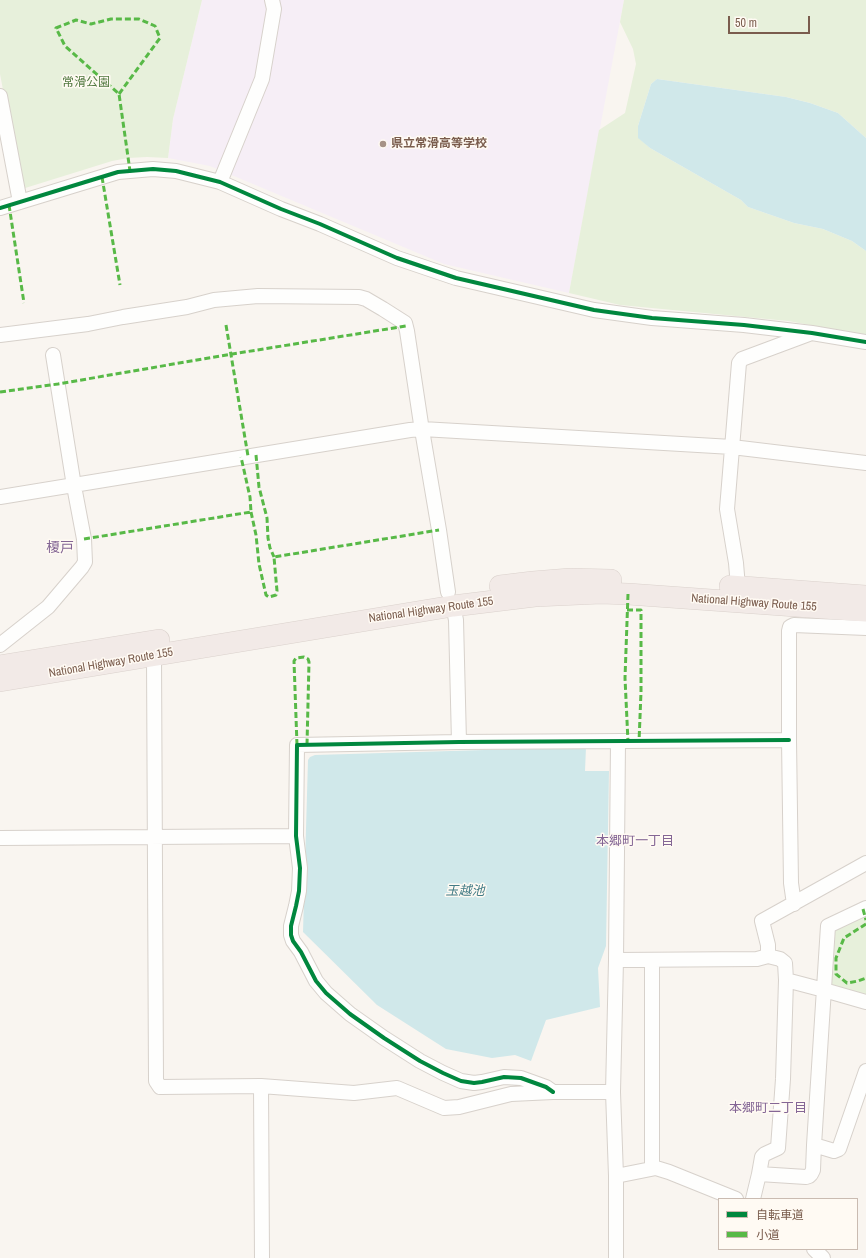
<!DOCTYPE html>
<html>
<head>
<meta charset="utf-8">
<style>
	body { margin:0 }
	#map { position:relative; width:866px; height:1258px; overflow:hidden; background:#f9f5f0; font-family:"Archivo Narrow","Noto Sans JP",sans-serif }
	canvas { display:block }
	.legend { position:absolute; left:718px; top:1198px; width:140px; height:52px; box-sizing:border-box; background:#fffaf3; border:1px solid #cabbb1; margin:0; padding:5px 7px; list-style:none; font-size:12px; color:#7a5c4d }
	.legend li { display:flex; align-items:center; gap:8px; height:20px }
	.legend b { width:20px; border:1px solid #cabbb1 }
	.scale { position:absolute; left:728px; top:16px; width:82px; height:18px; box-sizing:border-box; border:2px solid #7a5c4d; border-top:0; padding-left:5px; font-size:12px; line-height:14px; white-space:nowrap; color:#7a5c4d; -webkit-text-stroke:3px #fffaf3; paint-order:stroke }
</style>
</head>
<body>
<div id="map">
<canvas width="866" height="1258"></canvas>
<ul class="legend">
<li><b style="height:5px;background:#00873e"></b>自転車道</li>
<li><b style="height:5px;background:#58b947"></b>小道</li>
</ul>
<div class="scale">50 m</div>
</div>
<script>
const ctx = document.querySelector('canvas').getContext('2d');
ctx.lineJoin = 'round';
function fill(path, color) {
  ctx.fillStyle = color;
  ctx.fill(path, 'evenodd');
}
function shape(rows) {
  const path = new Path2D();
  for (const r of rows) {
    path.moveTo(r[0], r[1]);
    for (let i = 2; i < r.length; i += 2) path.lineTo(r[i], r[i + 1]);
  }
  return path;
}
function trace(path, color, width, dash) {
  ctx.strokeStyle = color;
  ctx.lineWidth = width;
  ctx.lineCap = dash ? 'butt' : 'round';
  ctx.setLineDash(dash || []);
  ctx.stroke(path);
}
function drawText(font, color, halo, rows, align = 'center') {
  ctx.font = font + ' "Archivo Narrow","Noto Sans JP",sans-serif';
  ctx.lineWidth = 3;
  ctx.setLineDash([]);
  ctx.textBaseline = 'middle';
  ctx.strokeStyle = halo;
  ctx.fillStyle = color;
  for (const [text, x, y, turn = 0] of rows) {
    ctx.save();
    ctx.translate(x, y);
    ctx.rotate((+turn || 0) * Math.PI / 180);
    ctx.textAlign = isNaN(turn) ? turn : align;
    if (halo) ctx.strokeText(text, 0, 0);
    ctx.fillText(text, 0, 0);
    ctx.restore();
  }
}
const education = shape([
	[202,0,624,0,569,293,444,264,210,166,168,158,173,119]
]);
const green = shape([
	[0,0,202,0,173,119,168,158,147,157,128,158,112,161,22,189,0,74],
	[624,0,866,0,866,138,838,113,810,103,786,97,657,79,651,84,638,126,638,137,650,148,741,200,748,207,794,223,823,229,852,241,866,251,866,335,788,321,620,305,569,293,599,130,625,113,636,64,633,49,620,22],
	[866,912,866,997,832,988,829,983,832,933,836,929]
]);
const water = shape([
	[657,79,786,97,810,103,838,113,866,138,866,251,852,241,823,229,794,223,748,207,741,200,650,148,638,138,638,126,651,84],
	[586,747,585,771,609,771,606,946,598,968,600,1007,546,1020,531,1061,515,1055,492,1058,446,1049,377,1005,303,932,308,760,310,757,315,755]
]);
const minor = shape([
	[0,96,20,202],
	[220,182,262,79,274,9,272,0],
	[0,208,118,172,153,169,176,171,220,182,281,209,320,224,397,258,456,278,594,310,652,318,744,325,812,333,866,342],
	[0,335,88,324,123,317,187,307,214,300,258,296,359,297,366,299,383,309,405,323,407,331,421,424,439,530,448,592],
	[0,497,410,430,422,429,596,439,732,447,866,463],
	[738,587,736,563,727,509,739,363,742,359,809,334],
	[453,606,456,620,459,742],
	[0,645,48,607,82,567,85,562,84,539,74,486,53,355],
	[154,656,156,1081,160,1087,261,1086,354,1093,397,1088,444,1108,459,1107,511,1094,553,1092,613,1092],
	[0,838,296,836],
	[794,904,791,883,789,740,789,631,790,627,794,625,866,628],
	[768,956,768,945,762,921,866,863],
	[616,960,757,959,768,956,780,959,785,963,786,980,824,990,866,1002],
	[261,1086,262,1258],
	[553,1092,546,1087,521,1078,504,1077,482,1082,474,1083,461,1081,443,1073,420,1061,384,1038,350,1014,326,993,316,981,301,952,293,941,291,935,291,926,296,906,299,891,300,868,296,836,297,745,459,742,789,740],
	[814,1145,828,926,866,908],
	[652,1168,652,960],
	[759,1174,762,1157,765,1154,778,1148,783,1079,786,980],
	[616,1176,656,1168,669,1172,736,1199],
	[753,1199,759,1174,806,1177,809,1176,811,1174,813,1170,814,1145,834,1151,839,1149,866,1071],
	[814,1249,823,1258],
	[616,1258,616,1176,613,1092,616,960,618,742]
]);
const highway = shape([
	[500,586,533,582,570,579,611,580],
	[730,586,866,596],
	[0,666,159,640],
	[0,681,453,606,535,596,601,593,628,594,866,611]
]);
const quiet = shape([
	[119,94,160,38,155,26,139,19,111,19,91,24,76,20,56,28,65,46,119,94,130,171],
	[102,177,120,285],
	[9,205,24,303],
	[226,325,248,456],
	[0,392,58,384,220,356,406,326],
	[256,455,259,487,267,518,268,538,270,548,274,557],
	[251,512,256,535,259,564,266,595,269,597,276,595,277,591,274,557,439,530],
	[84,539,251,512,250,497,241,457],
	[628,594,625,678,628,742],
	[627,610,641,610,641,692,639,742],
	[297,745,294,661,296,658,304,657,308,659,309,662,307,745],
	[863,909,866,920],
	[866,924,844,938,836,958,836,974,847,983,858,981,866,978]
]);
const cycleway = shape([
	[0,208,118,172,153,169,176,171,220,182,281,209,320,224,397,258,456,278,594,310,652,318,744,325,812,333,866,342],
	[553,1092,546,1087,521,1078,504,1077,482,1082,474,1083,461,1081,443,1073,420,1061,384,1038,350,1014,326,993,316,981,301,952,293,941,291,935,291,926,296,906,299,891,300,868,296,836,297,745,459,742,789,740]
]);
const markers = [
	[383,144,4,"#a69286"]
];
const parkNames = [
	["常滑公園",86,83]
];
const poiNames = [
	["県立常滑高等学校",391,144]
];
const streetNames = [
	["National Highway Route 155",754,603,4],
	["National Highway Route 155",431,610,-8],
	["National Highway Route 155",111,663,-10]
];
const neighbourhoodNames = [
	["本郷町一丁目",635,842],
	["本郷町二丁目",768,1109]
];
const waterNames = [
	["玉越池",465,892]
];
const quarterNames = [
	["榎戸",60,548]
];
fill(education, '#f6eef6');
fill(green, '#e7f0db');
fill(water, '#d0e8ea');
trace(minor, '#d7d1cb', 16);
trace(highway, '#dad1cc', 22);
trace(minor, '#fefefd', 14);
trace(highway, '#f2eae7', 21);
trace(quiet, '#58b947', 3, [6, 3]);
trace(cycleway, '#00873e', 4);
for (const [x, y, r, color] of markers) {
  const dot = new Path2D();
  dot.arc(x, y, r, 0, 2 * Math.PI);
  ctx.fillStyle = color;
  ctx.fill(dot);
  trace(dot, '#fffaf3', 1.5);
}
drawText('12px', '#537a41', '#fffaf3', parkNames);
drawText('bold 12px', '#7a5c4d', '#fffaf3', poiNames, 'left');
drawText('12px', '#7a5c4d', '#fffaf3', streetNames);
drawText('13px', '#846695', '#fffaf3', neighbourhoodNames);
drawText('italic 13px', '#437c86', '#fffaf3', waterNames);
drawText('14px', '#846695', '#fffaf3', quarterNames);
</script>
</body>
</html>
